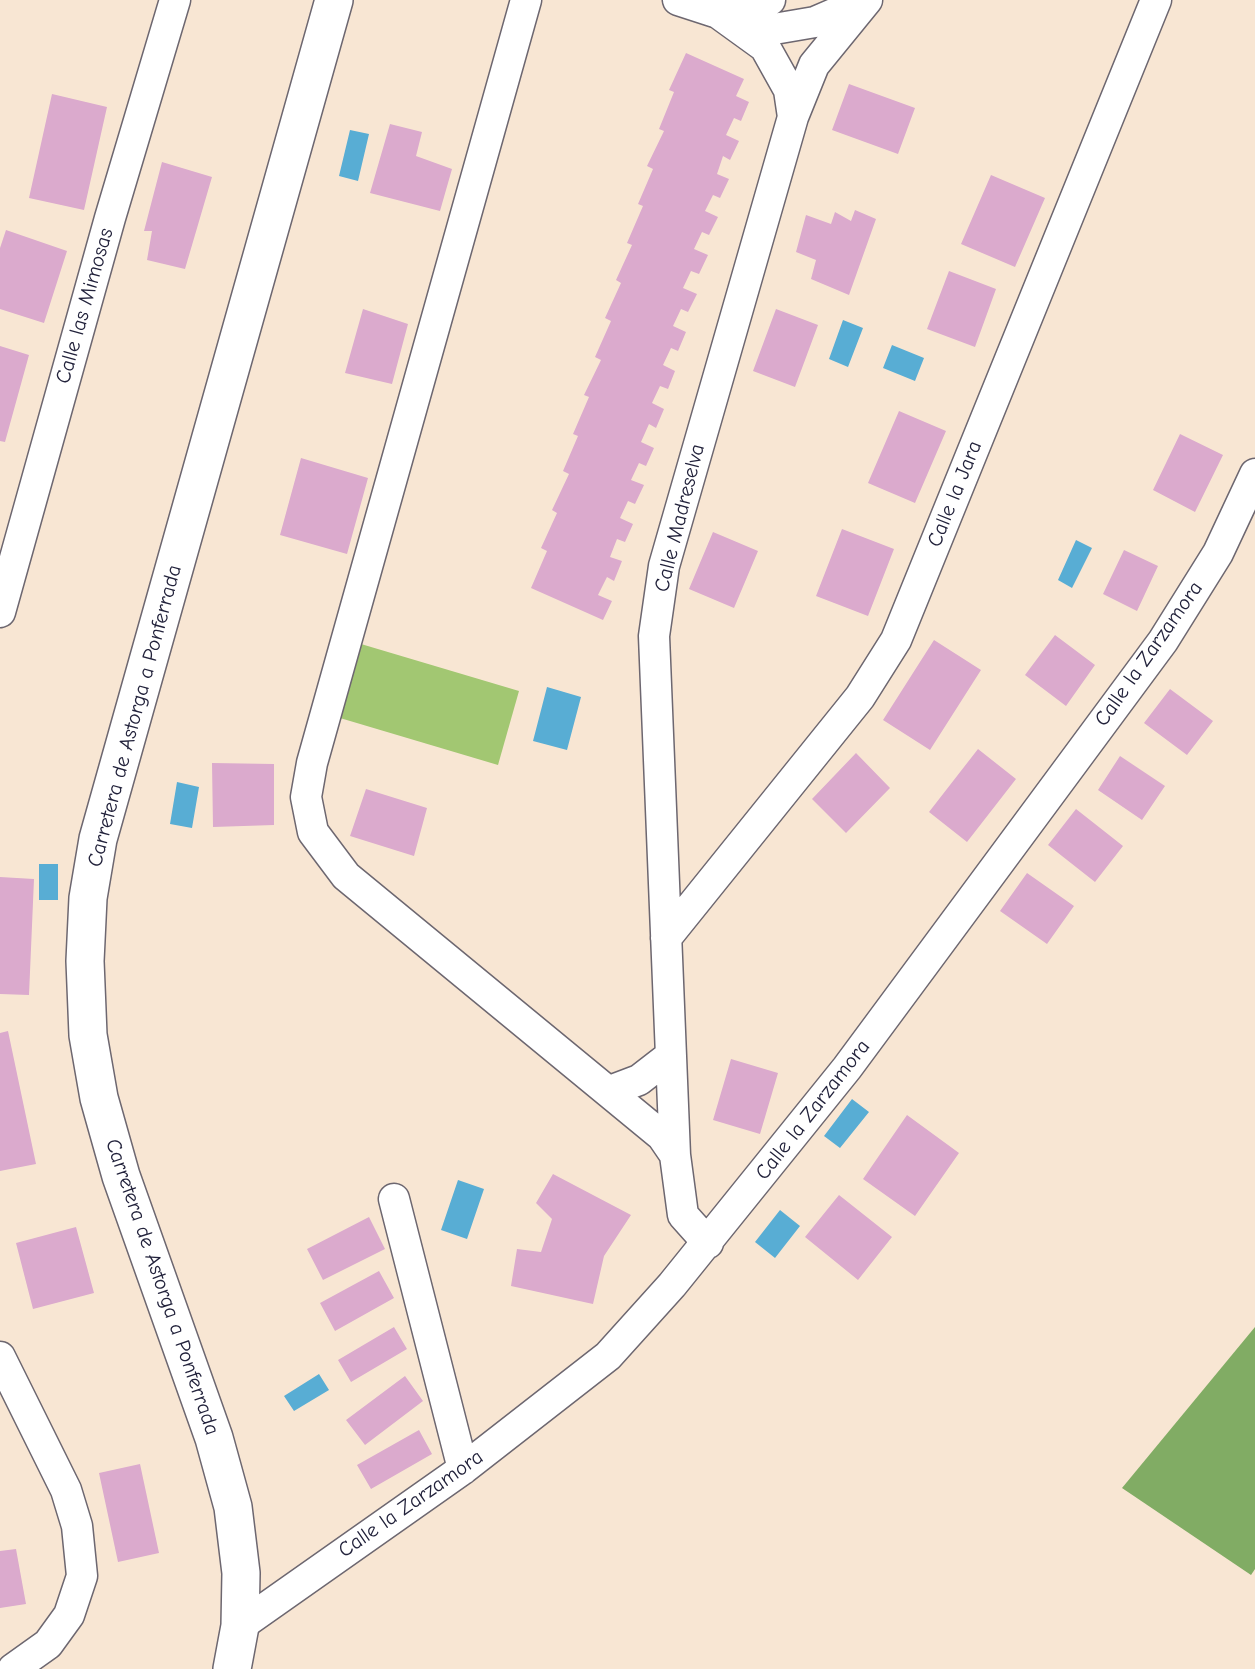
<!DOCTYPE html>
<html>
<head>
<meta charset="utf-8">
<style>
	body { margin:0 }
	canvas { display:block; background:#f8e6d3 }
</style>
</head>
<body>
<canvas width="1255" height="1669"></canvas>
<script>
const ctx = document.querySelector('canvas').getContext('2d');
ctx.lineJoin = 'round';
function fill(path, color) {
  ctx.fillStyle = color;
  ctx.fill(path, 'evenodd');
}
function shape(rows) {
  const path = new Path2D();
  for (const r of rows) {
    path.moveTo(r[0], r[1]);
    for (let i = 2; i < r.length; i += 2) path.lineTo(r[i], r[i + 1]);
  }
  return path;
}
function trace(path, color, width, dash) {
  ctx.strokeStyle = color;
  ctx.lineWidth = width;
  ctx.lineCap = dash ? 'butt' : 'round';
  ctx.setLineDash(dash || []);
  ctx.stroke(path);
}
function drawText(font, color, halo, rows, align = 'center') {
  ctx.font = font + ' "Comic Neue",sans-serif';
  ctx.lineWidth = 5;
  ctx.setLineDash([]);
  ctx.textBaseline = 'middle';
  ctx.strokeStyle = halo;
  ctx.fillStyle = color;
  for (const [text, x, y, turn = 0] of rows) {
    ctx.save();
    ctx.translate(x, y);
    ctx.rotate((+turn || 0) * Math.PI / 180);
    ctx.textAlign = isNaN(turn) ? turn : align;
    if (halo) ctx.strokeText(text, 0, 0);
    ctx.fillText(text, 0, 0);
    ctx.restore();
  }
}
const green = shape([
	[361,644,519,691,498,765,340,718]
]);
const forest = shape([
	[1255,1327,1255,1569,1251,1575,1122,1488]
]);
const water = shape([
	[350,130,369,134,358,181,339,176],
	[843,320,863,328,848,367,829,359],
	[892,345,924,358,915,381,883,368],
	[1076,540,1092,548,1072,588,1058,580],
	[547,687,581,697,567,750,533,741],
	[177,782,199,787,192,828,170,824],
	[39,864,58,864,58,900,39,900],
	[852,1099,869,1112,840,1148,824,1136],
	[458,1180,484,1189,467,1239,441,1230],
	[780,1210,800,1226,775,1258,755,1242],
	[319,1374,329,1390,294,1411,284,1396]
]);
const building = shape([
	[686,53,744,79,736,96,749,102,741,121,734,118,726,135,739,141,730,160,723,156,717,174,729,179,720,198,713,195,705,211,718,217,709,235,702,232,694,249,708,255,699,274,691,271,683,288,697,294,688,312,681,309,673,326,686,332,678,351,671,348,663,365,675,371,668,389,660,386,652,403,664,409,656,428,649,424,641,442,654,448,646,466,639,463,631,480,644,485,635,504,628,501,620,518,633,524,625,542,617,539,610,557,622,561,614,581,607,577,598,595,612,601,603,620,531,588,547,551,541,548,557,513,552,510,569,474,563,471,578,436,573,434,589,397,584,395,601,360,595,357,611,321,605,318,621,283,616,280,632,245,627,243,643,206,638,204,653,169,647,166,664,131,659,129,674,92,669,90],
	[849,84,915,108,898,154,832,130],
	[52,94,107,107,84,210,29,198],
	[390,124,422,132,416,156,452,169,440,211,370,193],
	[162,162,212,177,185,269,147,260,152,231,144,231],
	[991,175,1045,198,1015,267,961,244],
	[855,210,876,219,849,295,811,279,816,260,796,252,806,215,831,224,835,212,851,221],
	[6,230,67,251,44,323,0,309,0,248],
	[949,271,996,289,975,347,927,329],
	[363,309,408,324,392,384,345,373],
	[776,309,818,325,795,387,753,371],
	[0,346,29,355,5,442,0,441],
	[899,411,946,431,915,503,868,483],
	[1180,434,1223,455,1195,512,1153,490],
	[301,458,368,478,347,554,280,535],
	[842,529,894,549,868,616,816,596],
	[713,532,758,551,734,608,689,589],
	[1124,550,1158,566,1137,611,1103,594],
	[1055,635,1095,665,1066,706,1025,675],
	[934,640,981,670,930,750,883,720],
	[1170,689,1213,721,1187,755,1144,723],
	[978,749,1016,779,967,842,929,812],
	[856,753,890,788,846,833,812,799],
	[1120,756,1165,786,1142,820,1098,790],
	[212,763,274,764,274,825,213,827],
	[366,789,427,808,414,856,350,836],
	[1076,809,1123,846,1095,882,1048,845],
	[1027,873,1074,906,1047,944,1000,911],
	[0,877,34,879,29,995,0,994],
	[8,1031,36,1164,0,1171,0,1033],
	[731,1059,778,1073,760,1134,713,1120],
	[907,1115,959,1153,915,1216,863,1179],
	[553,1174,631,1215,604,1256,593,1304,511,1286,517,1249,541,1252,552,1219,536,1203],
	[839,1195,892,1237,858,1280,805,1237],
	[369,1217,385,1249,323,1280,307,1249],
	[76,1227,94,1293,33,1309,16,1243],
	[379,1271,394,1298,335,1331,320,1303],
	[394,1327,407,1349,351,1382,338,1360],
	[405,1376,423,1401,365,1445,346,1420],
	[419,1430,432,1454,371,1489,357,1465],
	[140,1464,159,1553,118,1562,99,1473],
	[16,1549,26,1604,0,1608,0,1551]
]);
const minor = shape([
	[526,0,312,763,306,797,313,832,346,876,662,1136,675,1155,683,1215,708,1243],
	[678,0,718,13,765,47,789,90,793,117],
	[719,12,770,0],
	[739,19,774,29,815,22,861,2],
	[0,612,110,218,175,0],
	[666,938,860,697,896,640,1156,0],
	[610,1091,639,1080,670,1056],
	[675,1155,654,636,664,566,793,117,814,65,867,0],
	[394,1199,463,1469],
	[0,1357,66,1490,77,1526,82,1576,69,1615,48,1644,13,1669],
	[240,1626,463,1469,608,1356,672,1285,847,1068,1163,641,1218,553,1255,474]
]);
const major = shape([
	[232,1669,240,1626,241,1573,233,1507,214,1438,121,1176,99,1098,88,1035,85,961,88,898,98,839,334,0]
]);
const streetNames = [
	["Calle las Mimosas",85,306,-74],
	["Calle la Jara",955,494,-68],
	["Calle Madreselva",680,518,-76],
	["Calle la Zarzamora",1149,654,-55],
	["Carretera de Astorga a Ponferrada",135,716,-75],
	["Calle la Zarzamora",813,1110,-52],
	["Carretera de Astorga a Ponferrada",162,1287,71],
	["Calle la Zarzamora",411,1504,-35]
];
fill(green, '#a2c772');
fill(forest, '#81ac64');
fill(water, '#58add4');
fill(building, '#dbaacd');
trace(minor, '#6d6770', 33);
trace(major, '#6d6770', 40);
trace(minor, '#fff', 30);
trace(major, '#fff', 37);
drawText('21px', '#22223b', '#fff', streetNames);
</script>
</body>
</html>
